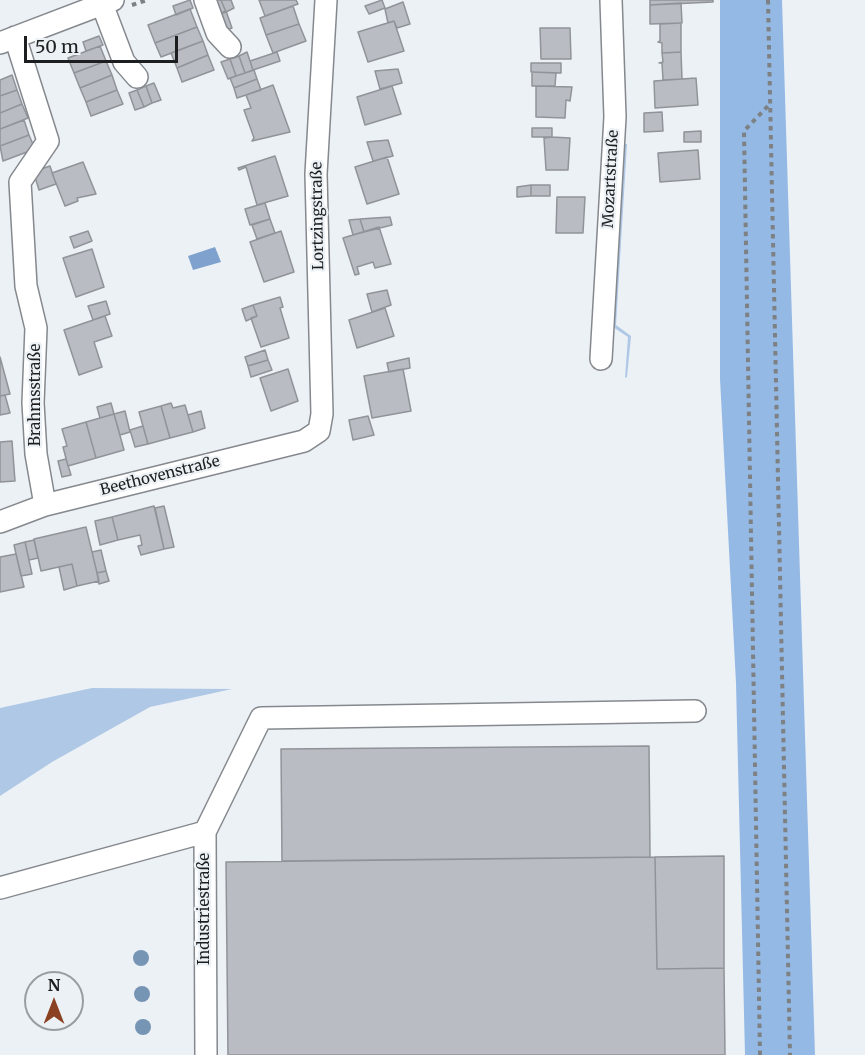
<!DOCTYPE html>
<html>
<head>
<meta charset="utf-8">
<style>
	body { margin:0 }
	#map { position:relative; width:865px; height:1055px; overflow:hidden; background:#ecf1f6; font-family:Merriweather,serif }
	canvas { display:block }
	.north { position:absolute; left:24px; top:971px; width:60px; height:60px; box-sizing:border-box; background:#ecf1f6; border:2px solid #999da0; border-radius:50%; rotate:0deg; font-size:16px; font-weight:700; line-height:24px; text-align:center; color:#1d1e20 }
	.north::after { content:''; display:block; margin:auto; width:21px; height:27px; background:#8a4222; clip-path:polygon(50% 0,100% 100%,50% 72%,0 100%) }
	.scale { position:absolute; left:24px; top:36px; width:154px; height:27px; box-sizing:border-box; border:3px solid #1d1e20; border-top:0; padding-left:8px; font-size:18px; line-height:21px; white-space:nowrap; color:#1d1e20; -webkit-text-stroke:4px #ecf1f6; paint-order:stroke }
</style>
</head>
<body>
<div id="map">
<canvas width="865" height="1055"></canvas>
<div class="north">N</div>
<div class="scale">50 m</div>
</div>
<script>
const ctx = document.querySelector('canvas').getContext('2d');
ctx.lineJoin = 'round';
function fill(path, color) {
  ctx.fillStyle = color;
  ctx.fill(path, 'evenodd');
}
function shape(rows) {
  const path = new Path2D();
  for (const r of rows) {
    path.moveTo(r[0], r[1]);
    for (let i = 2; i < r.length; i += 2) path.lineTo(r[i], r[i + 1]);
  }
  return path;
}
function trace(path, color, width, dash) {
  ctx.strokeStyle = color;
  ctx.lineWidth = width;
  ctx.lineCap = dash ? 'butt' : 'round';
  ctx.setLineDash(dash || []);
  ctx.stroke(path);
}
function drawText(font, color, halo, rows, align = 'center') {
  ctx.font = font + ' Merriweather,serif';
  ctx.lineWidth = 4.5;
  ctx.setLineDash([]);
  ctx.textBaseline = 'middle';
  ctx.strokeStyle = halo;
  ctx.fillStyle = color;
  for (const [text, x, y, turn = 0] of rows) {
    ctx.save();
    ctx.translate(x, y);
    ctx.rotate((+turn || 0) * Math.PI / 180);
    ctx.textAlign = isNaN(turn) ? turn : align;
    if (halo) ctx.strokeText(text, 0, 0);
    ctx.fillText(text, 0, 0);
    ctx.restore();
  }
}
const green = shape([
	[623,144,627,144,616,325,631,336,627,377,625,378,628,337,613,327],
	[92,688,232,689,150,707,52,762,0,796,0,708]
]);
const forest = shape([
	[720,0,782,0,815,1055,745,1055,736,683,720,379]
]);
const water = shape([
	[215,247,221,262,193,270,188,256]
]);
const building = shape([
	[190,0,193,8,176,15,173,6,190,0],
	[212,0,221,0,226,12,217,15,212,0],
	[221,0,231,0,234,8,226,12,221,0],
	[259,0,296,0,298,4,265,16,259,0],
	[382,0,385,8,369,14,365,6,382,0],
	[650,0,713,0,713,2,650,5,650,0],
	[403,2,410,24,397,28,394,21,388,23,385,9,403,2],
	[681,3,682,23,650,24,650,5,681,3],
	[293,6,299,24,266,35,260,18,293,6],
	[190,9,197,27,155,43,148,25,190,9],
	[226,11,232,28,224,31,217,15,226,11],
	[394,21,404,51,368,62,358,32,394,21],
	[681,23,681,52,662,53,662,43,658,42,660,41,660,24,681,23],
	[299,24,306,41,273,53,266,35,299,24],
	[197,27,203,41,161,57,155,43,197,27],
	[540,28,570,28,571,59,541,59,540,28],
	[99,36,103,45,86,51,83,42,99,36],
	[203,41,208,55,177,68,171,53,203,41],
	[100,46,106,61,74,73,68,58,100,46],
	[247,52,253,70,245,73,239,56,247,52],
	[277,52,280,61,253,70,250,61,277,52],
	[681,52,682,79,663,80,662,63,659,63,663,62,662,53,681,52],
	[208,55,214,70,182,82,177,68,208,55],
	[239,56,245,73,236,76,230,59,239,56],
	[230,59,236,76,228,79,221,62,230,59],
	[106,61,112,75,80,88,74,73,106,61],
	[531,63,561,63,561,73,531,72,531,63],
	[398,69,402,83,380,89,375,71,398,69],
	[254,70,257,79,234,88,230,78,254,70],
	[532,72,556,73,555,86,532,86,532,72],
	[12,75,17,90,0,96,0,80,12,75],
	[112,75,117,90,86,102,80,88,112,75],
	[696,78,698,105,655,108,654,81,696,78],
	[257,79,261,90,237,98,234,88,257,79],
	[154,83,161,100,152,103,146,86,154,83],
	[273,85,290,132,252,141,254,138,244,110,251,108,246,95,273,85],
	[146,86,152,103,144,107,137,90,146,86],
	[392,86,401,114,365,125,357,97,392,86],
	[536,86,572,87,570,101,566,100,565,118,536,117,536,86],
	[17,90,22,104,0,113,0,96,17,90],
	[117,90,123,104,91,116,86,102,117,90],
	[137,90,144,107,135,110,129,93,137,90],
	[22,104,28,118,0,129,0,113,22,104],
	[662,112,663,131,644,132,644,113,662,112],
	[24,120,29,135,0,146,0,129,24,120],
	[532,128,552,128,552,137,532,137,532,128],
	[701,131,701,142,684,142,684,132,701,131],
	[29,135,35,149,3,161,0,146,29,135],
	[552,137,570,138,568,170,546,170,544,138,552,137],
	[388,140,393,156,373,161,367,142,388,140],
	[698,150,700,179,660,182,658,153,698,150],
	[275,156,288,196,257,205,246,167,239,170,238,168,275,156],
	[387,157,399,194,367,204,355,167,387,157],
	[83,162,96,194,77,198,78,201,65,206,52,173,83,162],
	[50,166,56,184,39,190,35,177,38,170,50,166],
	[531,185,550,185,550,196,531,196,531,185],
	[531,185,531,196,517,197,517,187,531,185],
	[557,197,585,197,583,233,556,233,557,197],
	[265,203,270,219,250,225,245,209,265,203],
	[390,217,392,225,364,232,360,219,390,217],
	[270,219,275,233,257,239,252,225,270,219],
	[360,219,364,232,353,235,349,220,360,219],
	[379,227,391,264,375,268,373,262,357,267,359,274,355,275,343,238,379,227],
	[88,231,92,241,74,248,70,237,88,231],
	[281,231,294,272,264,282,250,242,281,231],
	[92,249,104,287,76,297,63,258,92,249],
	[387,290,391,305,372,312,367,294,387,290],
	[280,297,283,307,280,308,289,338,261,347,251,318,257,316,253,305,280,297],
	[106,301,110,314,93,320,88,306,106,301],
	[253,305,257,316,246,321,242,309,253,305],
	[385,308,394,336,357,348,349,320,385,308],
	[105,316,112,336,94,342,102,367,79,375,64,330,105,316],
	[265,350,268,360,248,366,245,357,265,350],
	[0,357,10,394,0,396,0,357],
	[409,358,410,368,389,372,387,363,409,358],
	[268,360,272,370,251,377,248,366,268,360],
	[288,369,298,401,271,411,260,378,288,369],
	[403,369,411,411,372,418,364,376,403,369],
	[5,395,10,413,0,415,0,396,5,395],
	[111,403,114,414,100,418,97,407,111,403],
	[171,403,173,408,185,405,193,432,170,438,161,406,171,403],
	[161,406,170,438,148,444,139,412,161,406],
	[125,411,130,432,120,435,114,414,125,411],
	[201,411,205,428,193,432,188,415,201,411],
	[114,414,124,450,96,458,86,422,114,414],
	[368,416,374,435,353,440,349,420,368,416],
	[86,422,96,458,68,466,63,447,67,446,62,429,86,422],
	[143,426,148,444,135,447,130,430,143,426],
	[12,441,15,481,0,482,0,442,12,441],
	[66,459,71,475,62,477,58,461,66,459],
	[154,506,164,549,141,555,138,546,142,545,140,535,118,540,112,517,154,506],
	[164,506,174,547,164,549,155,508,164,506],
	[112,517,118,540,100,545,95,521,112,517],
	[86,527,99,581,77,586,72,564,41,571,34,539,86,527],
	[34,540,38,558,29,560,25,542,34,540],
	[25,542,32,574,21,576,14,545,25,542],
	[101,550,106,571,97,573,92,552,101,550],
	[16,554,24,587,0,592,0,557,16,554],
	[72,564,77,586,64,590,59,567,72,564],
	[106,571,109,581,99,584,97,573,106,571],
	[649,746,650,857,282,861,281,749,649,746],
	[724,856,724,968,657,969,655,857,724,856],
	[655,857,657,969,724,968,725,1055,228,1055,226,862,655,857]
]);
const path = shape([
	[768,0,790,1055],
	[132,5,147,0],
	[760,1055,744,131,769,105]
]);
const minor = shape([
	[205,0,217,33,230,47],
	[102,4,124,62,137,77],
	[15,37,48,141,20,182,26,286,36,328,33,403,36,454,45,505],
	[0,43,113,0],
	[601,359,615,117,611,0],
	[0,522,45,505,304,441,319,431,322,414,316,174,326,0],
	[205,832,261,718,695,711],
	[0,888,205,832,206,1055]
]);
const trees = [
	[141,958],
	[142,994],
	[143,1027]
];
const streetNames = [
	["Mozartstraße",611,179,-87],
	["Lortzingstraße",318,216,-91],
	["Brahmsstraße",36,395,-90],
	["Beethovenstraße",160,476,-14],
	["Industriestraße",205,909,-90]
];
fill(green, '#afc8e6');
fill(forest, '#94b9e4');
fill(water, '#7ea2cd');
fill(building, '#b9bdc3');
trace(building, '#909499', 1.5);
trace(minor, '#85898e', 24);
trace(path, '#7e8184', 4, [4.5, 4.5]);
trace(minor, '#fff', 21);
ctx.fillStyle = '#7694b3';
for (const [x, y] of trees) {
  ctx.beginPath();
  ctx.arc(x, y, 8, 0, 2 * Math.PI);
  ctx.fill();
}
drawText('15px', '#1d1e20', '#ecf1f6', streetNames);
</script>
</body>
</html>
